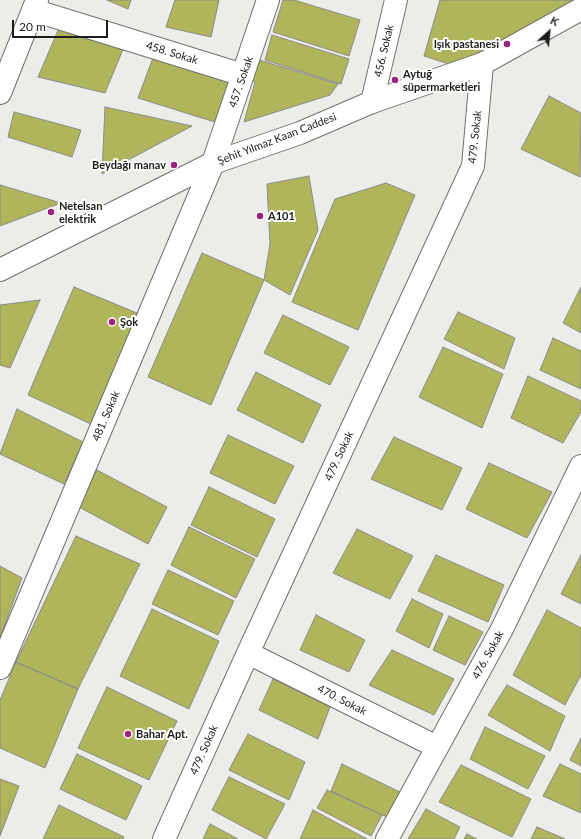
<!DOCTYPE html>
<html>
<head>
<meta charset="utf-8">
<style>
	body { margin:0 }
	#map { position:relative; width:581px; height:839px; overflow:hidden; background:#ecece9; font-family:Lato,sans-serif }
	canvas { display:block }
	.north { position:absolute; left:529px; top:12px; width:40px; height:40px; -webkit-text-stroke:3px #fffffe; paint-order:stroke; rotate:27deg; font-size:11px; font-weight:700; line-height:16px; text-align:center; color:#1c1c1b }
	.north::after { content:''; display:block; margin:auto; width:14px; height:18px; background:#1c1c1b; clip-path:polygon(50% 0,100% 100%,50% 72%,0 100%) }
	.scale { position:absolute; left:12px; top:20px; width:96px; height:18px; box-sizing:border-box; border:2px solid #1c1c1b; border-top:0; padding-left:5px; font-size:12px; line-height:14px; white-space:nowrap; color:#1c1c1b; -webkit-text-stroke:3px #fffffe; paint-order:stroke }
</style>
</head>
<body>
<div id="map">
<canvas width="581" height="839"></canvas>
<div class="north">K</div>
<div class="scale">20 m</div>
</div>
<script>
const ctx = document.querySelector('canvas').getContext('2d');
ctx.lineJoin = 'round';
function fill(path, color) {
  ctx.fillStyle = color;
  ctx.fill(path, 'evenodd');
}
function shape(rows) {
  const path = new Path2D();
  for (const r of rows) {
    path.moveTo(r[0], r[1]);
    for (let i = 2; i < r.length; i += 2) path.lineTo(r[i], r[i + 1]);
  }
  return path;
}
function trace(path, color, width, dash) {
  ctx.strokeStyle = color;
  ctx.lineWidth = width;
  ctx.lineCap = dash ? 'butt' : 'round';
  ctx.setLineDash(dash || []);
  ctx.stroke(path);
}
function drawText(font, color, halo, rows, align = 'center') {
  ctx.font = font + ' Lato,sans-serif';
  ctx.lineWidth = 4;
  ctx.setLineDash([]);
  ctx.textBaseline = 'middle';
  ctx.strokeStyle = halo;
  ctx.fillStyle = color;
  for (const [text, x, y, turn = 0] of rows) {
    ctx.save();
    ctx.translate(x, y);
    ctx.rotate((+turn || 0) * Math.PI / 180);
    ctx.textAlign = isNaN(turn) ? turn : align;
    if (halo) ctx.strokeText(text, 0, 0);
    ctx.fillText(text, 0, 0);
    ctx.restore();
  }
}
const building = shape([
	[107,0,131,0,128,9,107,0],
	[175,0,219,0,211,37,166,27,175,0],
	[283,0,294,0,360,20,349,56,273,32,283,0],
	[440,0,581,0,458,67,424,56,440,0],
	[59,28,124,47,105,93,38,77,59,28],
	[272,35,349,59,341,84,265,60,272,35],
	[154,55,234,79,221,124,138,98,154,55],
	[256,59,338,84,330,95,244,122,255,82,249,79,256,59],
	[549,96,581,113,580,177,521,149,549,96],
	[105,107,192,126,102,174,105,107],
	[14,112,81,130,72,157,8,137,14,112],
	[309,176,318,230,290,295,264,280,270,244,267,184,309,176],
	[386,183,415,195,358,330,292,302,335,199,386,183],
	[0,185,61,203,0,226,0,185],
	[202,253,264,280,211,405,148,377,202,253],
	[74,287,137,313,93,425,28,395,74,287],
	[581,287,581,333,563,323,581,287],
	[40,300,10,368,0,365,0,305,40,300],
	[458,312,515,338,504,369,444,339,458,312],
	[283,315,349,347,330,385,264,353,283,315],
	[553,338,581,351,581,389,540,370,553,338],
	[443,347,503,374,482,428,419,397,443,347],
	[256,372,321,405,303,443,237,410,256,372],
	[528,376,581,401,581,412,563,443,511,418,528,376],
	[17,409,83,442,64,484,0,454,17,409],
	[228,435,294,466,275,504,210,473,228,435],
	[394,437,462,468,442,510,371,479,394,437],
	[489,463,552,492,527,538,466,509,489,463],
	[97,470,167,507,148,544,77,506,97,470],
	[209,487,275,519,257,557,191,525,209,487],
	[189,527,255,559,236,598,171,565,189,527],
	[357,529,413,556,390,599,333,573,357,529],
	[76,536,140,564,78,689,16,662,76,536],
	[436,555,504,585,488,622,418,591,436,555],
	[581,555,581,604,561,594,581,555],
	[0,566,22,578,0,638,0,566],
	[168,570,234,601,218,635,152,604,168,570],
	[412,599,443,614,429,648,396,631,412,599],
	[152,609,219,641,189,709,120,676,152,609],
	[547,610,581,628,581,675,565,705,513,675,547,610],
	[316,615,365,640,349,672,300,650,316,615],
	[449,616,483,632,465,665,433,650,449,616],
	[392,650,454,679,434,715,369,685,392,650],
	[16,662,78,689,45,768,0,748,0,700,16,662],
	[273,679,330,707,318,739,259,710,273,679],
	[507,685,565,716,550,751,488,715,507,685],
	[107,687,177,721,149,780,78,748,107,687],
	[485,727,545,756,528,789,470,759,485,727],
	[248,734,305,762,289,800,229,770,248,734],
	[581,738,581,766,570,760,581,738],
	[77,754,142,786,126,820,60,789,77,754],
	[342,764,400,792,389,818,331,791,342,764],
	[560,764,581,774,581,813,543,796,560,764],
	[461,765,531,799,512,837,439,802,461,765],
	[229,777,285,804,266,839,212,810,229,777],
	[0,779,19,786,0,836,0,779],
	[327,790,382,815,371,836,317,808,327,790],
	[59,805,124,837,123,839,43,839,59,805],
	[426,809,460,827,454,839,408,839,426,809],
	[313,810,367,839,300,839,313,810],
	[210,824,238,839,203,839,210,824],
	[537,827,565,839,531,839,537,827],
	[467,834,477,839,464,839,467,834]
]);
const street = shape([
	[33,10,243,75],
	[0,93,37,0],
	[372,102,396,0],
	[248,653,437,747],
	[0,668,213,163,268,0],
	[164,839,248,653,473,166,482,64],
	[387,839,502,629,581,466]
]);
const secondary = shape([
	[0,270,213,163,300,133,372,102,482,64,581,9]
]);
const markers = [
	[507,44,4,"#9a247f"],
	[395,80,4,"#9a247f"],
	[174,165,4,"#9a247f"],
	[51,212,4,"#9a247f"],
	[260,216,4,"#9a247f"],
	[112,322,4,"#9a247f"],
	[128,734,4,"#9a247f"]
];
const poiNames = [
	["Işık pastanesi",499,44,"right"],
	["Aytuğ",403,74],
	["süpermarketleri",403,87],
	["Beydağı manav",166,165,"right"],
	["Netelsan",59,206],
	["elektrik",59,219],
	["A101",268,216],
	["Şok",120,322],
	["Bahar Apt.",136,734]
];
const streetNames = [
	["456. Sokak",384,51,-77],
	["458. Sokak",172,53,17],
	["457. Sokak",241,82,-71],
	["479. Sokak",475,137,-84],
	["Şehit Yılmaz Kaan Caddesi",277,139,-21],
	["481. Sokak",106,416,-67],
	["479. Sokak",339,456,-65],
	["476. Sokak",488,655,-61],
	["470. Sokak",342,700,27],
	["479. Sokak",204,750,-66]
];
fill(building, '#aeb55a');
trace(building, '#8b8c89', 1);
trace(street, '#70716e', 24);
trace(secondary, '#70716e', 24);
trace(street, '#fff', 22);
trace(secondary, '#fff', 22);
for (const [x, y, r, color] of markers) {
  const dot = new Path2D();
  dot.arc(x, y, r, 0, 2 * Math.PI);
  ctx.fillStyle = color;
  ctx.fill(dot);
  trace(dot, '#fffffe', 1.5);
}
drawText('bold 11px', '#1c1c1b', '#fffffe', poiNames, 'left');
drawText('11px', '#1c1c1b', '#fffffe', streetNames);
</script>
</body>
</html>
